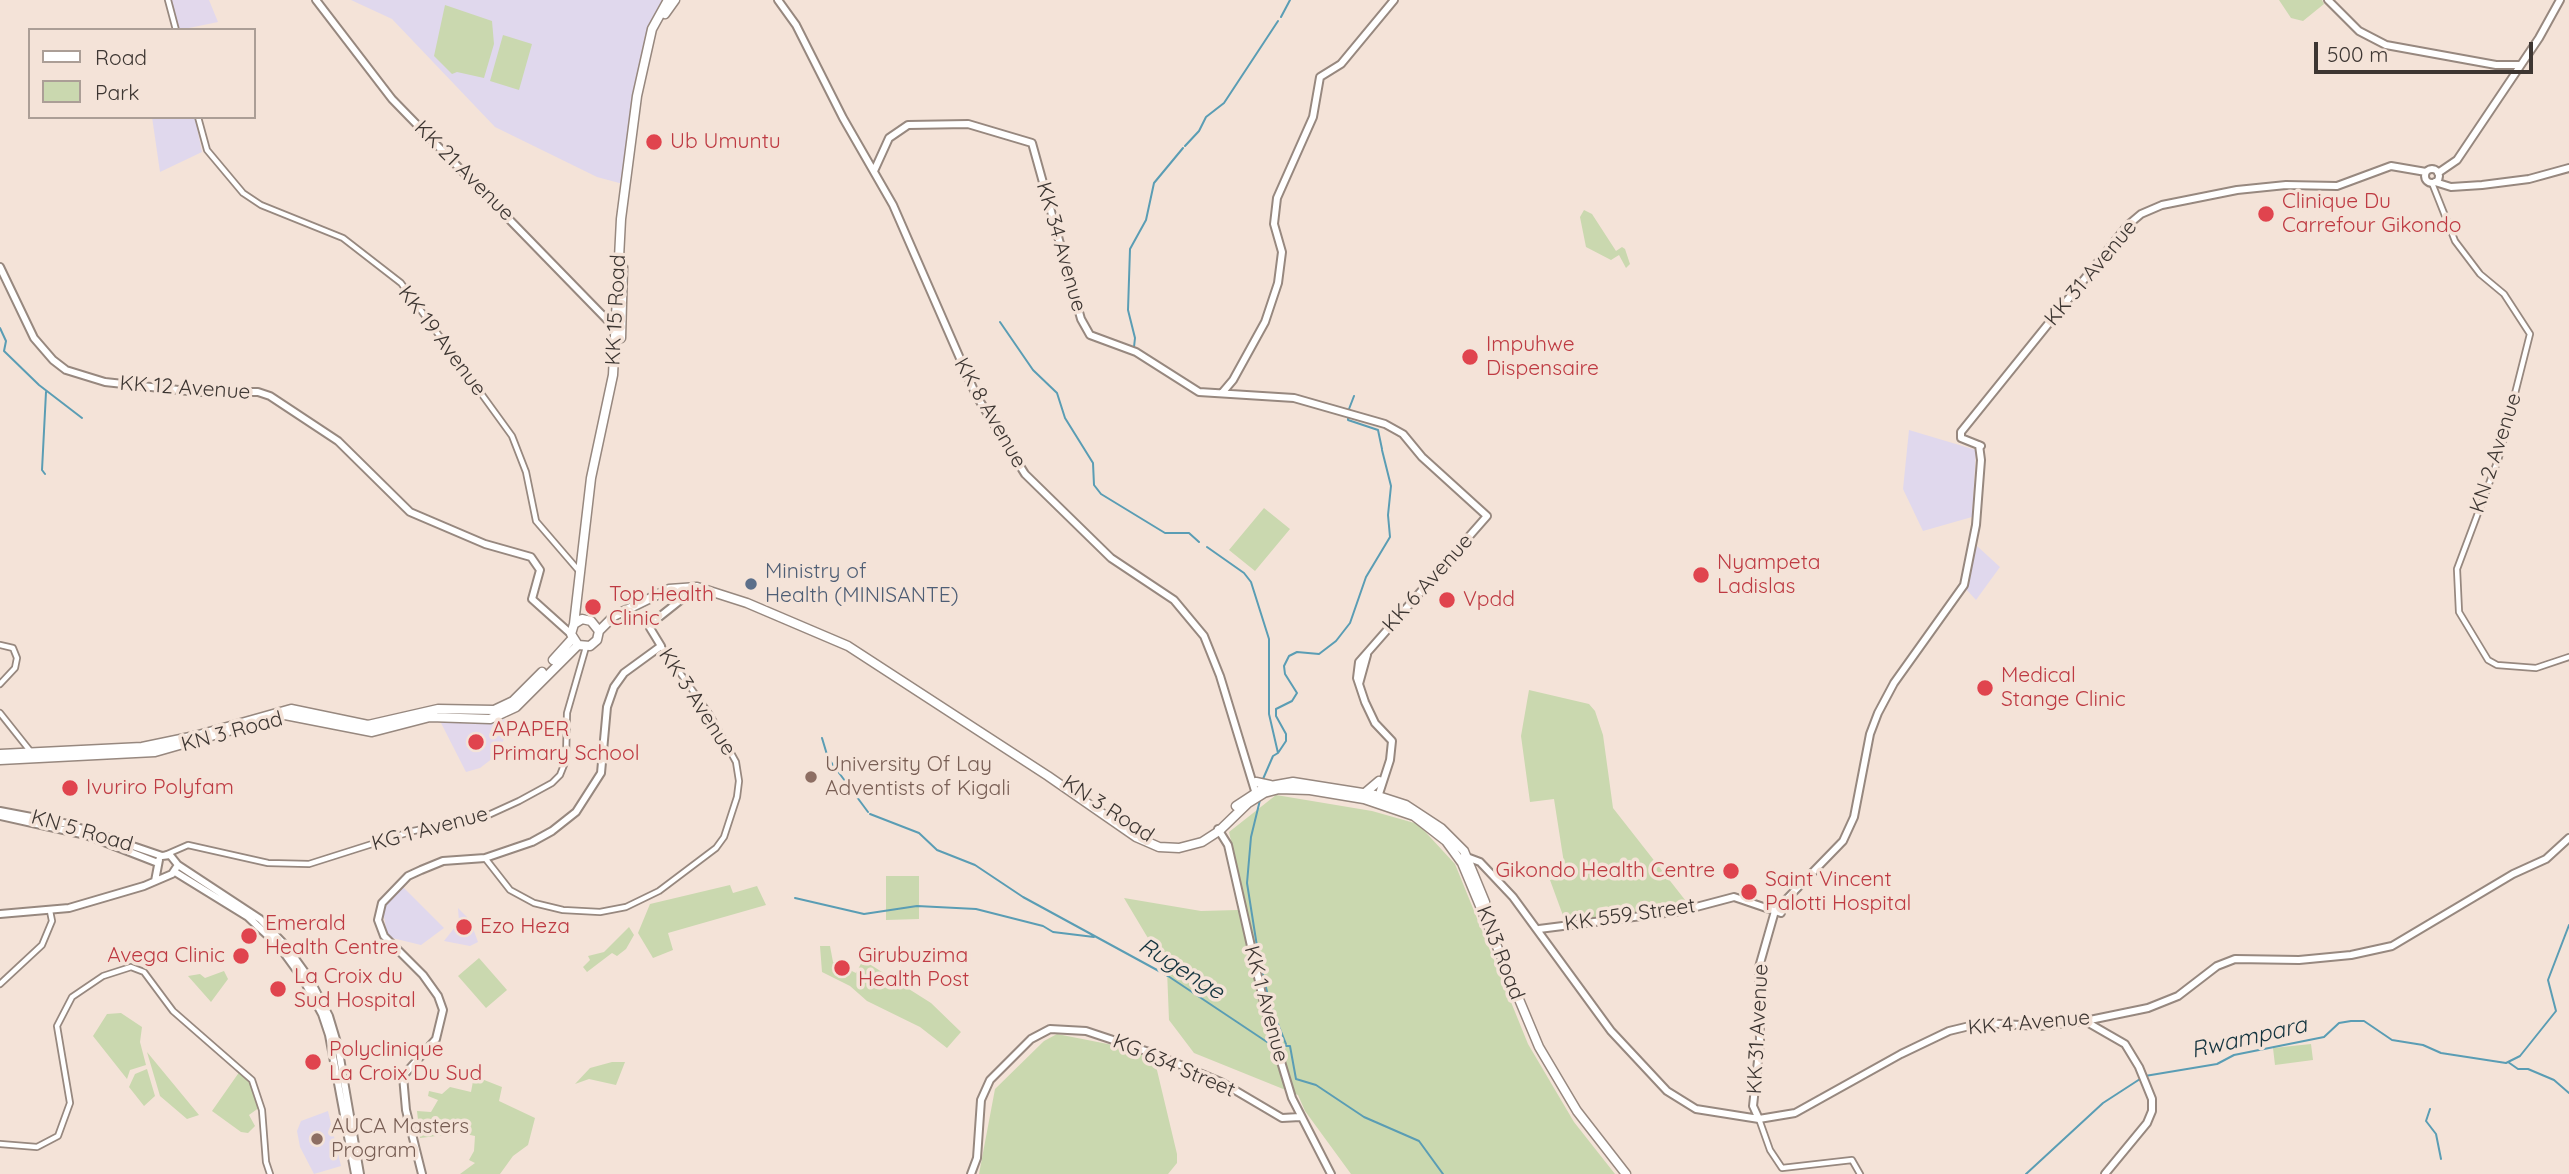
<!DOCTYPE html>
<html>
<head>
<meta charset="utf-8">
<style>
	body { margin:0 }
	#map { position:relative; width:2569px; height:1174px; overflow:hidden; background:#f4e3d8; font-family:Quicksand,sans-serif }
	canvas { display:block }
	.legend { position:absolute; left:28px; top:28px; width:228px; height:91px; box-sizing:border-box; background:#f4e3d8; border:2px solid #ab9e96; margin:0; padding:9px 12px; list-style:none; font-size:21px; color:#3d3632 }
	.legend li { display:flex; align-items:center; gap:14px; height:35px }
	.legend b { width:35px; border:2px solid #ab9e96 }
	.scale { position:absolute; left:2314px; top:42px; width:219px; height:32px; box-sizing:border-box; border:4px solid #3d3632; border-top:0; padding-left:9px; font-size:21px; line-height:24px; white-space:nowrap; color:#3d3632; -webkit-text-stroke:5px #f4e3d8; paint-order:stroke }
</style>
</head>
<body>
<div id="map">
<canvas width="2569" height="1174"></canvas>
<ul class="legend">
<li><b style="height:9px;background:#fff"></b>Road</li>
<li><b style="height:19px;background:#cad8af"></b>Park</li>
</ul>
<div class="scale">500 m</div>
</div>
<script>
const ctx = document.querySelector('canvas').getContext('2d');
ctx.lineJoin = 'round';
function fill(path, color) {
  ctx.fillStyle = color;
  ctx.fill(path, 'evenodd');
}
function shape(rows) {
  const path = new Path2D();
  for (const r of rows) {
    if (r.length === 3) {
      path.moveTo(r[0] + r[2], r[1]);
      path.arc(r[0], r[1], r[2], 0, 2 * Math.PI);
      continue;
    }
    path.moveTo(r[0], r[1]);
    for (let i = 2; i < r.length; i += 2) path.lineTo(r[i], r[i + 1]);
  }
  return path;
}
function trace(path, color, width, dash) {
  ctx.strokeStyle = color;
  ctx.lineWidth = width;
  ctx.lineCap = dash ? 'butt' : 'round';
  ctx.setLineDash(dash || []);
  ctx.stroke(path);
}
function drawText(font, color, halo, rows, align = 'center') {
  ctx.font = font + ' Quicksand,sans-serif';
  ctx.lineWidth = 7;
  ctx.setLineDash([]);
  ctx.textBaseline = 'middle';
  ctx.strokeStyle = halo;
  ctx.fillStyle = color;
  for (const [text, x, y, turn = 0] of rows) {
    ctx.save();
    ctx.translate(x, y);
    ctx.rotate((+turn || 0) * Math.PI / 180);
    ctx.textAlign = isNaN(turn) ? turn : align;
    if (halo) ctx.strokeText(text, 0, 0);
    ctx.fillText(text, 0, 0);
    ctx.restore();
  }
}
const education = shape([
	[351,0,662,0,645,36,623,184,597,177,495,127,392,19],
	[152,117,195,117,202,152,160,172],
	[1909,430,1976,450,1972,517,1923,531,1903,489],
	[1977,546,2000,567,1976,600,1965,588],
	[402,886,444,928,421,945,388,937,382,907],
	[328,1111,341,1166,314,1174,300,1147,297,1131,301,1121]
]);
const medical = shape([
	[170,0,209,0,218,22,179,30],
	[505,719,513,724,493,758,480,768,466,772,440,721,478,724],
	[458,908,470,920,478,942,470,946,444,941,459,922]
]);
const green = shape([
	[2279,0,2322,0,2324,4,2303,21,2291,18],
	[445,5,492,21,494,44,484,78,457,72,452,74,434,56],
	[503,35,532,44,519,90,490,81],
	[1584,210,1592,214,1616,251,1622,247,1625,249,1630,264,1626,268,1619,255,1611,260,1586,247,1580,217],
	[1264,508,1290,529,1255,571,1229,550],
	[1529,690,1589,704,1595,711,1603,735,1613,808,1689,905,1565,921,1550,880,1566,876,1554,799,1530,802,1521,736],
	[1276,795,1372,811,1418,824,1455,864,1528,1044,1574,1122,1615,1174,1351,1174,1305,1111,1298,1095,1194,1053,1169,1020,1167,970,1124,898,1201,911,1238,910,1243,895,1229,832],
	[886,876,919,876,919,919,886,920],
	[730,885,733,893,757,886,766,905,668,933,673,950,653,958,638,933,650,904],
	[629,927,634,935,626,949,617,956,612,953,587,972,583,967,590,960,588,956,604,952],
	[820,946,830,946,833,962,856,973,863,960,931,1003,961,1032,947,1048,920,1027,867,1001,850,986,822,972],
	[479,958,507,990,486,1008,458,976],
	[224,971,228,979,211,1002,188,976,200,974,205,978],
	[121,1013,142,1027,140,1042,146,1065,130,1070,127,1079,93,1036,107,1014],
	[1057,1034,1123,1047,1149,1055,1156,1066,1177,1154,1177,1163,1168,1174,979,1174,995,1089,1044,1041],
	[2311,1044,2313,1060,2275,1065,2273,1048],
	[147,1052,199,1115,187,1119,160,1096],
	[612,1062,625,1062,616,1085,589,1079,575,1084,590,1068],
	[147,1069,155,1096,144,1106,129,1087,135,1074],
	[240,1071,259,1094,260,1107,249,1115,255,1126,248,1133,241,1132,212,1111],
	[474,1076,502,1087,499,1101,535,1118,528,1145,513,1156,500,1174,460,1174,475,1163,469,1160,474,1151,475,1136,461,1133,420,1138,417,1111,431,1112,438,1100,428,1096,429,1091,442,1094,450,1087,471,1092]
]);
const stream = shape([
	[1281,17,1290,0],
	[1185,146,1199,131,1206,117,1224,103,1278,21],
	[1000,322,1033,370,1057,393,1065,418,1093,463,1094,485,1101,494,1165,533,1189,533,1199,542],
	[0,328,6,341,4,351,39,385,82,418],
	[1134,347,1135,338,1128,310,1130,249,1146,220,1154,183,1183,148],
	[1349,409,1354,396],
	[1348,415,1348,420,1378,430,1382,449],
	[45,474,42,470,46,392],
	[1207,547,1244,573,1251,582,1269,639,1269,714,1278,753,1273,756,1263,779],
	[822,738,828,758,868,812],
	[1278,753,1286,741,1286,734,1276,716,1276,709,1292,701,1297,693,1285,674,1284,666,1289,656,1297,652,1319,654,1336,641,1350,623,1366,577,1390,537,1388,515,1391,486,1382,450],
	[1260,800,1251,837,1247,883,1259,959,1270,1004,1286,1044],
	[870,814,919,833,937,850,975,865,1023,897,1168,976,1273,1046],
	[795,898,864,914,917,906,976,909,1043,926,1053,932,1094,937],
	[1278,1046,1290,1046,1296,1079,1316,1085,1364,1117,1419,1141,1443,1174],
	[2508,1062,2518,1069,2528,1069,2554,1080,2569,1093],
	[2145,1076,2217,1064,2234,1055,2324,1037,2339,1023,2351,1021,2364,1021,2392,1040,2423,1045,2441,1053,2506,1063,2520,1056,2556,1011,2548,980,2569,925],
	[2430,1109,2426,1121,2436,1134,2441,1159],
	[2026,1174,2103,1103,2140,1079]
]);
const minor = shape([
	[168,0,176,30],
	[198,117,207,150,243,193,261,205,343,238,401,283,512,436,526,472,536,521,579,571],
	[2432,183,2455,241,2480,274,2504,294,2530,334,2499,457,2457,569,2459,612,2488,660,2497,665,2536,668,2569,657],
	[0,645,13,648,17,658,15,668,0,684],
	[0,713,31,752],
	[165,855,188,845,268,863,309,864,413,831,484,817,519,801,552,783,560,775,566,760,567,713,586,647],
	[485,858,510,890,534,903,563,910,600,912,626,907,659,891,716,848,724,837,737,797,739,781,736,762,710,715,661,646],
	[0,984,42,945,52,921,50,911],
	[1759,1119,1770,1150,1782,1168,1852,1160,1860,1174],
	[0,1144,37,1147,58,1136,70,1103,57,1026,72,997,103,976,131,967,144,972,173,1011,252,1080,262,1110,266,1162,270,1174]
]);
const major = shape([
	[316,0,392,99,616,329],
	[778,0,796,25,843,118,893,205,976,395,1025,474,1111,558,1174,600,1204,636,1220,676,1256,794],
	[2328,0,2359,31,2386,45,2496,65,2520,65],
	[2432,176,7],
	[874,171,889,138,908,125,968,124,1032,143,1081,319,1090,335,1136,352,1199,392,1294,398,1385,424,1403,434,1422,457,1487,516,1359,662,1357,678,1365,702,1375,723,1392,741,1390,760,1377,800],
	[2438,173,2457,160,2539,38,2560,0],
	[2435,182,2451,187,2482,185,2529,179,2569,168],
	[0,267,34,338,53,360,66,370,105,382,197,392,258,392,270,396,338,441,410,512,485,544,531,557,540,570,532,599,571,634],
	[1222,393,1233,380,1265,322,1278,283,1282,252,1274,224,1277,198,1313,117,1320,77,1341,64,1394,0],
	[1981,446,1961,438,1961,432,2128,225,2141,214,2162,205,2237,190,2286,185,2337,186,2391,166,2426,172],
	[1359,684,1367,655],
	[0,811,68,824,162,856,170,855,178,865,172,874,144,886,69,908,0,914],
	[0,816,86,835,158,863],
	[1218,829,1228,845,1266,1012,1292,1098,1331,1174],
	[1464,856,1480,862,1513,897,1611,1031,1667,1091,1696,1109,1759,1119,1795,1113,1901,1054,1949,1031,1982,1023,2040,1026,2085,1021,2148,1008,2178,996,2217,966,2235,959,2299,960,2351,955,2392,946,2513,874,2546,859,2569,838],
	[178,865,260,919,286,946,309,978,329,1016,338,1046,360,1174],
	[175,872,248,917,279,946,303,979,322,1014,329,1035,355,1174],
	[155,881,159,860],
	[1539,929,1681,911,1734,897,1781,913],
	[2085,1021,2125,1044,2139,1067,2152,1099,2152,1111,2147,1123,2105,1174],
	[1759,1119,1753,1106,1760,1042,1759,967,1775,911,1843,841,1854,817,1870,734,1878,713,1894,683,1964,585,1976,525,1981,460,1979,445],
	[422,1174,406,1110,403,1076,436,1039,443,1010,438,996,423,975,384,936,378,920,382,903,408,876,421,870,443,861,485,858,532,842,552,831,576,812,601,773,607,707,614,687,624,673,661,646,650,628,653,622,697,587],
	[971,1174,977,1158,981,1100,990,1080,1031,1039,1050,1029,1086,1031,1152,1053,1221,1082,1282,1118,1300,1117]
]);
const highway = shape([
	[665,14,675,0],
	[621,338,623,267],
	[574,624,591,478,613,375,621,219,637,96,652,29,668,0],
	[599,631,591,621,582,619,574,624,571,634,578,645,590,646,597,640,599,631,614,616,669,589,697,587,747,603,848,646,1048,776,1136,837,1159,847,1179,848,1202,842,1219,831,1248,803,1264,793,1279,789,1310,790,1364,799,1414,816,1446,841,1462,863,1539,1047,1577,1111,1626,1174],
	[553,660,572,639],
	[0,754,142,747,195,736,291,709,368,725,438,709,494,710,513,701,542,672],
	[0,760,155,752,285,715,372,732,430,717,490,719,516,707,578,645],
	[1256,782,1270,785],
	[1366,792,1379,781],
	[1236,806,1265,787,1293,782,1375,795,1406,805,1441,828,1464,851,1485,902]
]);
const markers = [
	[654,142,9,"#e0444e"],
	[2266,214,9,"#e0444e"],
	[1470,357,9,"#e0444e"],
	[1701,575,9,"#e0444e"],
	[751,584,7,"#5c6f8a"],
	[1447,600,9,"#e0444e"],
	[593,607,9,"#e0444e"],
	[1985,688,9,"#e0444e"],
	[476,742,9,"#e0444e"],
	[811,777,7,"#8d6e63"],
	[70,788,9,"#e0444e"],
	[1731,871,9,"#e0444e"],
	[1749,892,9,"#e0444e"],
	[464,927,9,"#e0444e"],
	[249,936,9,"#e0444e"],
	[241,956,9,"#e0444e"],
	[842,968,9,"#e0444e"],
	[278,989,9,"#e0444e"],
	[313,1062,9,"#e0444e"],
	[317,1139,7,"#8d6e63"]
];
const healthNames = [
	["Ub Umuntu",670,142],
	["Clinique Du",2282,202],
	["Carrefour Gikondo",2282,226],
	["Impuhwe",1486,345],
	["Dispensaire",1486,369],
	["Nyampeta",1717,563],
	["Ladislas",1717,587],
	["Top Health",609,595],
	["Clinic",609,619],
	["Vpdd",1463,600],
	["Medical",2001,676],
	["Stange Clinic",2001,700],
	["APAPER",492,730],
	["Primary School",492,754],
	["Ivuriro Polyfam",86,788],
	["Gikondo Health Centre",1715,871,"right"],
	["Saint Vincent",1765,880],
	["Palotti Hospital",1765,904],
	["Emerald",265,924],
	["Health Centre",265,948],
	["Ezo Heza",480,927],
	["Avega Clinic",225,956,"right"],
	["Girubuzima",858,956],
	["Health Post",858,980],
	["La Croix du",294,977],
	["Sud Hospital",294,1001],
	["Polyclinique",329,1050],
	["La Croix Du Sud",329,1074]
];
const streetNames = [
	["KK 21 Avenue",464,171,45],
	["KK 34 Avenue",1061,247,74],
	["KK 31 Avenue",2091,273,-50],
	["KK 15 Road",616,310,-87],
	["KK 19 Avenue",442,341,53],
	["KK 12 Avenue",185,388,4],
	["KK 8 Avenue",990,413,60],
	["KN 2 Avenue",2496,453,-72],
	["KK 6 Avenue",1428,583,-48],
	["KK 3 Avenue",697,702,57],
	["KN 3 Road",232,732,-15],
	["KN 3 Road",1108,809,33],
	["KG 1 Avenue",430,829,-15],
	["KN 5 Road",82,831,16],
	["KK 559 Street",1630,915,-8],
	["KN3 Road",1500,953,69],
	["KK 1 Avenue",1266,1004,75],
	["KK 4 Avenue",2029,1023,-5],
	["KK 31 Avenue",1758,1029,-87],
	["KG 634 Street",1174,1066,23]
];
const serviceNames = [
	["Ministry of",765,572],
	["Health (MINISANTE)",765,596]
];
const educationNames = [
	["University Of Lay",825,765],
	["Adventists of Kigali",825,789],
	["AUCA Masters",331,1127],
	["Program",331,1151]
];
const waterNames = [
	["Rugenge",1181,969,32],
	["Rwampara",2249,1038,-13]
];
fill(education, '#e0d8ed');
fill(medical, '#e2d8ec');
fill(green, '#cad8af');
trace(stream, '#5a9db4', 2);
trace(minor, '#97887f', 8);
trace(major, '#97887f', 10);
trace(highway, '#97887f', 11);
trace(minor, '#fff', 4.5);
trace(major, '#fff', 6);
trace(highway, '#fff', 8);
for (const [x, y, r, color] of markers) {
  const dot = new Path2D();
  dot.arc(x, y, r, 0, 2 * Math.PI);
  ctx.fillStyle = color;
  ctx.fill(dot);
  trace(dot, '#f4e3d8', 2.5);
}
drawText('21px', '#be3a42', '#f4e3d8', healthNames, 'left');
drawText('21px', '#3d3632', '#f4e3d8', streetNames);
drawText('21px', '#4e5e75', '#f4e3d8', serviceNames, 'left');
drawText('21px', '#785e54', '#f4e3d8', educationNames, 'left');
drawText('italic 23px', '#14343f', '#f4e3d8', waterNames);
</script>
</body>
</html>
